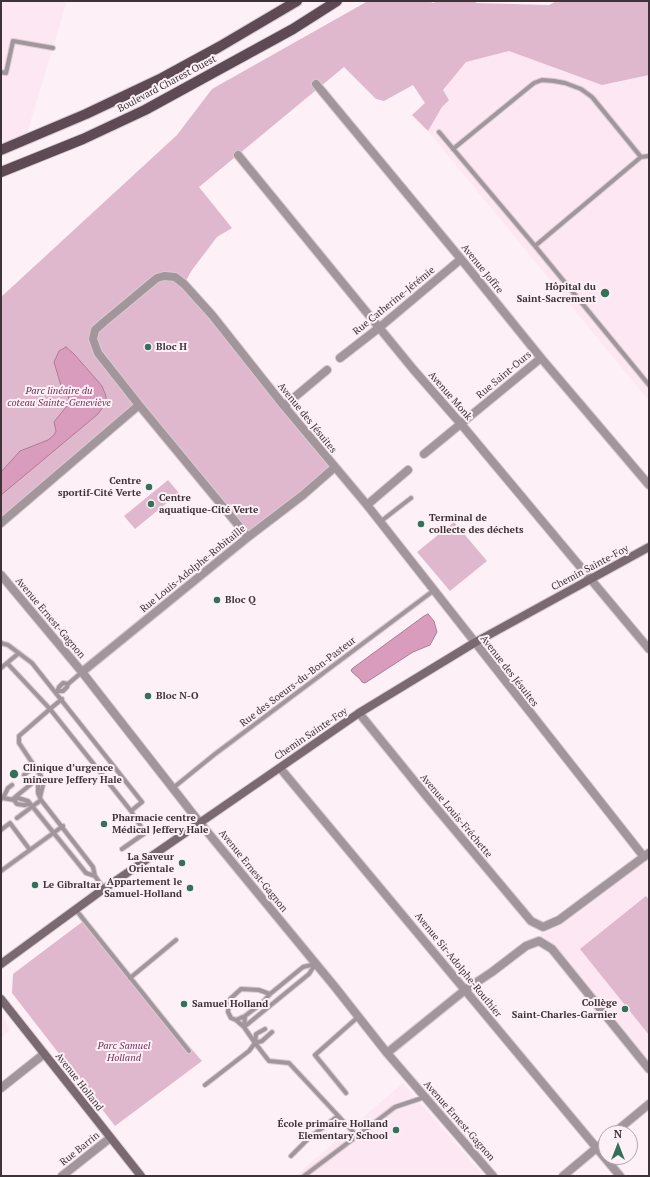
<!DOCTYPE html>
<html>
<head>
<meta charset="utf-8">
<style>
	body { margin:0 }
	#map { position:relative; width:650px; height:1177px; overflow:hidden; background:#fdf1f7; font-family:"PT Serif",serif }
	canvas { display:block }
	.frame { position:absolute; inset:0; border:2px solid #3e3339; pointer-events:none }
	.north { position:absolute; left:598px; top:1125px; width:40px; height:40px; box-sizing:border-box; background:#fdf1f7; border:1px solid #b1a5ab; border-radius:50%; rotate:0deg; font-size:11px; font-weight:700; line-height:16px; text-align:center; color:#3e3339 }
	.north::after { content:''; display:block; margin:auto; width:14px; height:18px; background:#357059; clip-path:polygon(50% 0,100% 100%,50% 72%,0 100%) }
</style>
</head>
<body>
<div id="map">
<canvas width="650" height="1177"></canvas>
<div class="frame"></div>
<div class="north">N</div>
</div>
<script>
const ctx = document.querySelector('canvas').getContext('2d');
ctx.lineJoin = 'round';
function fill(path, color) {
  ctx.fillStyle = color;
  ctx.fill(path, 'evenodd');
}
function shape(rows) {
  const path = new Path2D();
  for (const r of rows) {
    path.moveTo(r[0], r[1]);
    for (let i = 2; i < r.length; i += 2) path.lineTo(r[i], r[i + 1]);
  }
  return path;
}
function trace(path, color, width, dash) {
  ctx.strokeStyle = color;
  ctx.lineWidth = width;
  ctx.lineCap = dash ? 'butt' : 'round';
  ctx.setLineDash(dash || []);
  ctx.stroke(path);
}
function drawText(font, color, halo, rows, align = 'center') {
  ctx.font = font + ' "PT Serif",serif';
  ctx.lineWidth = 4;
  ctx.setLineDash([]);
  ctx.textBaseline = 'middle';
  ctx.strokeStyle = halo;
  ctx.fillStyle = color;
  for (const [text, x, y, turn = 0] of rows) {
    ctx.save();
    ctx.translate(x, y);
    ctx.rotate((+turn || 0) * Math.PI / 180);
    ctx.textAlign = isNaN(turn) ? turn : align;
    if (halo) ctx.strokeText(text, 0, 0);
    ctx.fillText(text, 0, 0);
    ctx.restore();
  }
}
const built = shape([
	[1,1,67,1,25,140,1,150],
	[482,42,649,63,649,401,428,131,442,107,434,93],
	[649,853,649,1069,552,949,539,941,543,927],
	[1,1012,10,1031,1,1037],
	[403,1083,484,1176,295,1176]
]);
const green = shape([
	[368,1,429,1,433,3,437,1,475,1,476,3,549,5,557,1,649,1,649,75,602,85,509,51,466,62,443,90,449,100,442,107,428,131,412,115,425,103,413,85,384,101,376,99,344,67,199,187,232,228,217,237,192,270,184,284,335,467,248,537,139,405,1,523,1,297,177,135,212,89],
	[168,480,179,493,135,529,124,516],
	[454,522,487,561,450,591,417,552],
	[646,896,649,900,649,1035,580,949],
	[82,922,202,1061,115,1126,12,993,13,974]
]);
const water = shape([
	[66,347,74,354,102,386,106,396,106,403,98,414,1,495,1,472,20,451,48,440,54,435,56,431,54,422,66,407,69,401,68,395,62,389,54,362,59,351,66,347],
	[428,614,434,621,437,632,430,645,413,652,365,683,362,682,360,679,352,672,351,670,353,668,424,616,428,614]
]);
const service = shape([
	[1,72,6,73,13,41,53,48],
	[439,132,535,246,649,385],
	[453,149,534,83,542,80,554,81,565,83,581,89,592,97,641,157],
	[535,246,641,157,649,156],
	[380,522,411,498],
	[1,643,8,645,32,663,142,802,131,811,50,709,19,736,19,743,41,776,41,781,43,785,40,797],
	[19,653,7,663,50,709,62,699],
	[1,668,7,663],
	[58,691,63,691,67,687,68,684,82,672],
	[57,692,59,687,63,683,68,684],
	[24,775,29,771,36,769],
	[41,781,38,784,38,793,41,800,93,867,95,876,104,889],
	[173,788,215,754,433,591],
	[3,798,8,788,12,785],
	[14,798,41,776],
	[1,799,3,798,14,800,18,798,28,801,86,873,95,876],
	[14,800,17,804,24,805,30,804],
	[17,818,41,800],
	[1,830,10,823,30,850],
	[122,849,145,833,131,811],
	[1,871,63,826],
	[76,910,189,1051],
	[130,978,176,940],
	[236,1020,245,1016,262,1003,270,994],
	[244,1027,236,1020,231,1018,228,1012,229,1000,241,989,259,990,270,994,303,967,315,964],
	[244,1027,245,1016],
	[255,1043,256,1034,265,1029],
	[205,1085,249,1051,255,1043,262,1041,272,1032],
	[346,1093,315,1055,358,1017],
	[357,1136,395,1107,425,1097],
	[291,1156,309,1138,338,1116],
	[304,1176,357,1136,289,1063,269,1061,255,1043,244,1027,309,974,316,963]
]);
const minor = shape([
	[316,84,461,259,541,358,649,485],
	[238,155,413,369,461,424,649,649],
	[340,358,380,327,461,259],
	[284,406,327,370],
	[424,454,541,358],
	[367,505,408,470],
	[1,523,139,405],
	[248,537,139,405,98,353,93,339,95,330,104,322,157,278,164,276,175,277,184,284,212,315,284,406,367,505,644,857],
	[1,575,82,672,200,823,335,987,387,1053,493,1176],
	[82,672,248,537,303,495,335,467],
	[359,713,428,798,531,921,543,927,559,920,649,853],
	[280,768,620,1176],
	[387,1053,465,990,492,972,526,946,539,941,552,949,649,1069],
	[1,1088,44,1054],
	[614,1133,649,1104],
	[62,1176,110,1138],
	[563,1176,606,1140]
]);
const secondary = shape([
	[1,964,98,893,359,713,474,643,649,547],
	[1,999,141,1176]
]);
const primary = shape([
	[1,150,86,114,162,78,219,47,297,1],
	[1,172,83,139,145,110,293,29,337,1]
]);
const markers = [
	[605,293,5,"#357059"],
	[148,347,4,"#357059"],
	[149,487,4,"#357059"],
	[151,504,4,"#357059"],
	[421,524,4,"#357059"],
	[217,600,4,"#357059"],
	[148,696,4,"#357059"],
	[14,774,5,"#357059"],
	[104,824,4,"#357059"],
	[182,863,4,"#357059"],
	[35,885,4,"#357059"],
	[190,888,4,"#357059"],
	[184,1004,4,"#357059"],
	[625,1009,4,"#357059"],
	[396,1130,4,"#357059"]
];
const streetNames = [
	["Boulevard Charest Ouest",167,84,-28],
	["Avenue Joffre",482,269,51],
	["Rue Catherine-Jérémie",394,301,-39],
	["Rue Saint-Ours",504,375,-40],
	["Avenue Monk",450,396,49],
	["Avenue des Jésuites",307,418,51],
	["Chemin Sainte-Foy",590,568,-28],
	["Rue Louis-Adolphe-Robitaille",193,569,-39],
	["Avenue Ernest-Gagnon",50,618,50],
	["Avenue des Jésuites",509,671,52],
	["Rue des Soeurs-du-Bon-Pasteur",298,682,-37],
	["Chemin Sainte-Foy",311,734,-34],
	["Avenue Louis-Fréchette",456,816,50],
	["Avenue Ernest-Gagnon",253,871,51],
	["Avenue Sir-Adolphe-Routhier",458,965,51],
	["Avenue Holland",79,1082,52],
	["Avenue Ernest-Gagnon",459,1121,49],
	["Rue Barrin",80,1149,-39]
];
const poiNames = [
	["Hôpital du",596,287,"right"],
	["Saint-Sacrement",596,299,"right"],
	["Bloc H",156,347],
	["Centre",141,481,"right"],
	["sportif-Cité Verte",141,493,"right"],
	["Centre",159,498],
	["aquatique-Cité Verte",159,510],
	["Terminal de",429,518],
	["collecte des déchets",429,530],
	["Bloc Q",225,600],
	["Bloc N-O",156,696],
	["Clinique d’urgence",23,768],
	["mineure Jeffery Hale",23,780],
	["Pharmacie centre",112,818],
	["Médical Jeffery Hale",112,830],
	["La Saveur",174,857,"right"],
	["Orientale",174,869,"right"],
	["Appartement le",182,882,"right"],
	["Samuel-Holland",182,894,"right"],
	["Le Gibraltar",43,885],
	["Collège",617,1003,"right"],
	["Saint-Charles-Garnier",617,1015,"right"],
	["Samuel Holland",192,1004],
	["École primaire Holland",388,1124,"right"],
	["Elementary School",388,1136,"right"]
];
const parkNames = [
	["Parc linéaire du",59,391],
	["coteau Sainte-Geneviève",59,403],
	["Parc Samuel",124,1046],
	["Holland",124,1058]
];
fill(built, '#fde7f2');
fill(green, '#e0b8cd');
fill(water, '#da9cbd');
trace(water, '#ab7c95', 1);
trace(service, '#d7cbd1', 6);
trace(minor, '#d7cbd1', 10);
trace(secondary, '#d7cbd1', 10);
trace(primary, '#d7cbd1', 12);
trace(service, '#a2969c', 4);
trace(minor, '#a2969c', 8);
trace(secondary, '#7a6971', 8);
trace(primary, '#5d4a54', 10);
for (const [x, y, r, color] of markers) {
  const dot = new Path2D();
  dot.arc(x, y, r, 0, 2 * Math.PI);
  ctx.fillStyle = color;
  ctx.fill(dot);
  trace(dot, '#fdf1f7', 1.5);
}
drawText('10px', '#3e3339', '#fdf1f7', streetNames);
drawText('bold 10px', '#3e3339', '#fdf1f7', poiNames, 'left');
drawText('italic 10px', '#772e5a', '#fdf1f7', parkNames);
</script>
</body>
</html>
